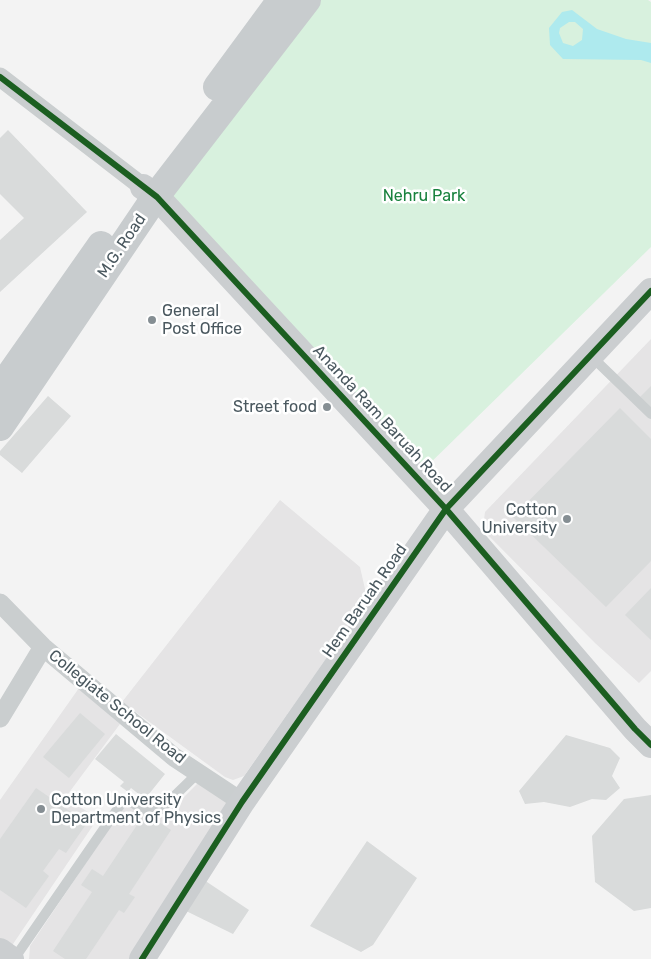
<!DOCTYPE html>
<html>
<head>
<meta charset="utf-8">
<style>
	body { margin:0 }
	canvas { display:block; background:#f3f3f3 }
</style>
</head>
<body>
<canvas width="651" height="959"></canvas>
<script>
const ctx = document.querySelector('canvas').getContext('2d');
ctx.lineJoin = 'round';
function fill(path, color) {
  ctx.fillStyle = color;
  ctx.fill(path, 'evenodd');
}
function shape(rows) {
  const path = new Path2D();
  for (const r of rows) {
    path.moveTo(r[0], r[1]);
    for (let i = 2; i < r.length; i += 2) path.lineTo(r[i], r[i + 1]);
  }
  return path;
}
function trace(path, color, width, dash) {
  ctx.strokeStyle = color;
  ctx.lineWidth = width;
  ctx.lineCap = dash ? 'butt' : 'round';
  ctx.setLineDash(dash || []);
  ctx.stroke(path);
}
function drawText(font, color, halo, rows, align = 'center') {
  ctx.font = font + ' Rubik,sans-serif';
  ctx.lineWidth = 5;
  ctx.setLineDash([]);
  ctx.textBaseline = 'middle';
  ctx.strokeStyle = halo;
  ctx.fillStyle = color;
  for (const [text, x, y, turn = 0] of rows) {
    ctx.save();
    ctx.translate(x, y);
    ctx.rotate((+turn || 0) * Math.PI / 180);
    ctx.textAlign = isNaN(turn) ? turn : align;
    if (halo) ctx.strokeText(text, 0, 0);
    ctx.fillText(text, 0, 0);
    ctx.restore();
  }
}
const education = shape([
	[651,339,651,671,639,683,595,643,485,532,483,527,485,512],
	[280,500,360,567,365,589,365,603,244,776,233,780,225,777,122,702],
	[79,688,120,724,65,798,98,818,11,947,0,939,0,800],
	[200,781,234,803,136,959,29,959,30,946,125,805,159,817,164,817]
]);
const green = shape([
	[299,0,648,0,651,2,651,247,419,474,156,197]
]);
const water = shape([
	[572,10,597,29,626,39,651,43,651,63,641,60,563,59,550,45,549,28,562,12],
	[569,22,575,22,583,29,582,40,573,46,563,43,559,33,560,28]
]);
const building = shape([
	[8,130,87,212,0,292,0,240,24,218,0,194,0,138],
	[651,386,651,416,636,401],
	[48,396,71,416,22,473,0,455,0,451],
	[620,408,651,439,651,561,606,607,513,517],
	[651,588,651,640,625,615],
	[80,713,105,734,69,778,43,757],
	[116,734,165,774,145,799,131,788,128,792,120,786,124,782,95,759],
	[566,735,610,748,620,758,612,776,620,788,606,800,592,799,570,807,544,802,525,804,519,791],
	[36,788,87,823,66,853,59,849,43,871,49,876,26,908,0,890,0,839],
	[651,795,651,908,634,911,595,882,592,836,624,799],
	[145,813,171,830,129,894,135,897,124,913,119,910,86,959,65,959,53,951,92,892,81,885,92,869,103,876],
	[367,841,417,878,373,945,361,952,310,926],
	[201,878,249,910,233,934,182,909]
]);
const lane = shape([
	[591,356,651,414],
	[14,959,123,801,133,803,142,809,155,811,161,809,198,773]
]);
const street = shape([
	[0,77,143,187],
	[0,603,43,647,174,757,242,802],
	[0,718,43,647]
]);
const secondary = shape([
	[143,187,157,197,446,509,635,729,651,745],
	[0,951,11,959],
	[142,959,242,802,446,509,651,291]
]);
const primary = shape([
	[217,87,281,0],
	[0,389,101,245],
	[0,427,156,196,307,0]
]);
const cycleway = shape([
	[0,77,157,197,446,509,635,729,651,745],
	[142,959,242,802,446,509,651,291]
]);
const markers = [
	[152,320,5,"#858e93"],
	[327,407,5,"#858e93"],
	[567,519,5,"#858e93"],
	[41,809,5,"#858e93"]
];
const parkNames = [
	["Nehru Park",424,196]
];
const streetNames = [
	["M.G. Road",122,246,-56],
	["Ananda Ram Baruah Road",382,419,47],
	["Hem Baruah Road",365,601,-55],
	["Collegiate School Road",117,707,39]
];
const poiNames = [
	["General",162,311],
	["Post Office",162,329],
	["Street food",317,407,"right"],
	["Cotton",557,510,"right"],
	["University",557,528,"right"],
	["Cotton University",51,800],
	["Department of Physics",51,818]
];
fill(education, '#e5e4e5');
fill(green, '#d8f1de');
fill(water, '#aeeaee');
fill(building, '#d9dbdb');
trace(lane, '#cacecf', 10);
trace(street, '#cacecf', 19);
trace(secondary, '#cbced0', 26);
trace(primary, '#c8ccce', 28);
trace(cycleway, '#1b5e20', 6);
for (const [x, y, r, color] of markers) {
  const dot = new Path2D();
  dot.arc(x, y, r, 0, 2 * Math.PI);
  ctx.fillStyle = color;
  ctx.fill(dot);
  trace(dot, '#fff', 2);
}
drawText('16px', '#19823e', '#fff', parkNames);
drawText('16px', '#4a585f', '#fff', streetNames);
drawText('16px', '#4a585f', '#fff', poiNames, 'left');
</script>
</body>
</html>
